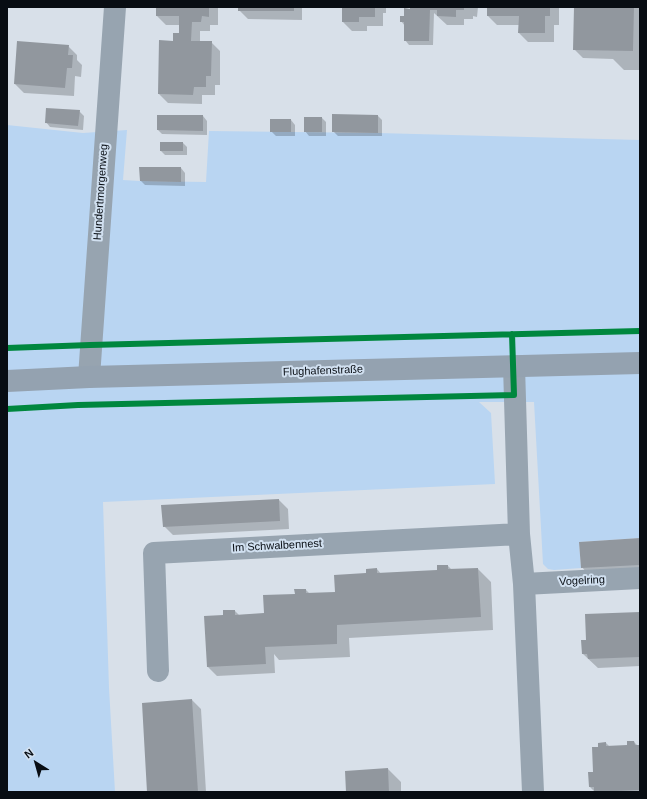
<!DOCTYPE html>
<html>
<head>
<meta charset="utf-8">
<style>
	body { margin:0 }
	#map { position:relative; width:647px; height:799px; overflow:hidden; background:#d8e0e9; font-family:Arial,sans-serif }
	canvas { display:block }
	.frame { position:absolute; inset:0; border:8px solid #080d13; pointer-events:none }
	.north { position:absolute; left:16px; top:743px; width:40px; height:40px; -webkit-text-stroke:3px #d1e0f0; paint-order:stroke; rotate:323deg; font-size:11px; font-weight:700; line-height:16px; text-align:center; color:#080d13 }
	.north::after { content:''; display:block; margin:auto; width:14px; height:18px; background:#080d13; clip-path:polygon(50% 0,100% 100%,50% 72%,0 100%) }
</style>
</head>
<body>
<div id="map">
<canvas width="647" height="799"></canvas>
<div class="frame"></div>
<div class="north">N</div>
</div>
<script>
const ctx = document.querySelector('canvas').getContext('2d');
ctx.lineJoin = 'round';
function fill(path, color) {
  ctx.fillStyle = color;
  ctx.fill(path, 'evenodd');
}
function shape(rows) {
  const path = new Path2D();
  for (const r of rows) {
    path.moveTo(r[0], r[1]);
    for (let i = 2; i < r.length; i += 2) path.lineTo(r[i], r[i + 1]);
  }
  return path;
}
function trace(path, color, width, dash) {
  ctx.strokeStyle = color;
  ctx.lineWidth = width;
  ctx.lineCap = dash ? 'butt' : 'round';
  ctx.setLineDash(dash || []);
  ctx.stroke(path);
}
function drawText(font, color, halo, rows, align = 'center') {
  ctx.font = font + ' Arial,sans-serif';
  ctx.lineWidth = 4;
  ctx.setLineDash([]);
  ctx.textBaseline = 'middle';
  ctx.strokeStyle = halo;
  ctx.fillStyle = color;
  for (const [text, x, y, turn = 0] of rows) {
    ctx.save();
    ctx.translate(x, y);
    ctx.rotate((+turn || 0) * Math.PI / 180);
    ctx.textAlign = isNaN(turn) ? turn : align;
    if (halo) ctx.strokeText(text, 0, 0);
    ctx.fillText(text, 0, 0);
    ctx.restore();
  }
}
const green = shape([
	[7,125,83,133,127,130,123,180,140,181,206,182,209,131,378,133,640,140,640,538,579,542,581,568,554,570,548,569,543,564,534,402,479,402,491,413,495,484,103,502,109,688,115,792,7,792]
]);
const shadow = shape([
	[157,7,218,7,218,25,210,25,210,31,200,31,200,42,211,42,220,51,220,85,215,85,215,95,202,95,202,104,168,103,159,94,174,42,180,34,180,25,166,25,157,16],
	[239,7,302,7,302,20,248,19,239,10],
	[343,7,386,7,386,13,383,13,383,26,367,26,367,31,352,31,343,22],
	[411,7,478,7,477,17,473,16,473,19,464,19,464,25,447,25,434,13,433,45,409,45,405,40,405,26,401,21,411,10],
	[488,7,559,7,559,25,554,25,554,42,528,42,519,33,519,25,497,25,488,16],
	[575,7,640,7,640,70,624,70,613,59,583,58,574,49],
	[68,46,77,55,77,60,82,65,81,77,75,76,74,96,24,93,15,84],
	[79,111,84,116,83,130,50,127,46,122],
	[158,116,203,116,207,121,207,135,162,134,158,130],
	[378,116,382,120,382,136,338,136,333,131],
	[322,118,326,122,326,136,309,136,305,131],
	[291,120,295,125,295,136,276,136,271,131],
	[183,143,187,147,187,155,165,155,161,151],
	[181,168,185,173,185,186,145,185,141,181],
	[279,500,288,509,289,529,173,535,164,526],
	[640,539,640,569,586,572,582,567],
	[448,566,452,570,478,569,491,582,493,630,349,638,350,657,279,660,274,654,275,673,217,676,208,667,224,616,235,611,239,615,265,614,306,590,310,594,336,593,368,574,367,570,377,569,381,574,438,571],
	[640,613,640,666,598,668,583,654,587,641],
	[192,700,201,709,206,792,148,792],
	[634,742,638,746,640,746,640,792,595,792,590,787,594,773,599,748,606,743,610,747,628,746],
	[388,769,401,782,401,792,347,792]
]);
const building = shape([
	[156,7,209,7,209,17,202,16,201,22,192,22,191,41,212,41,211,76,206,76,206,87,194,87,193,95,158,94,159,40,173,41,173,33,179,33,179,16,156,16],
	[238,7,294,7,294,11,238,11],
	[342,7,375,7,375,17,359,17,359,22,342,22],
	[410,7,464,7,464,10,456,10,456,17,437,16,437,10,430,10,429,41,404,41,404,22,400,22,400,16,404,16,404,8,410,9],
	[487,7,550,7,550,16,545,16,545,33,518,33,519,16,487,16],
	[574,7,634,7,633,51,573,50],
	[17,41,69,45,68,55,73,55,72,68,67,68,65,88,14,84],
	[46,108,80,110,78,126,45,123],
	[332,114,378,115,378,133,332,132],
	[157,115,203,115,203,131,157,130],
	[304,117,322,117,322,132,304,132],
	[270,119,291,119,291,132,270,132],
	[160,142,183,142,183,151,160,151],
	[139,167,181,167,181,182,140,181],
	[279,499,280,521,163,527,161,505],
	[640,538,640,565,581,568,579,542],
	[437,565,448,565,448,569,478,568,481,617,337,625,337,644,265,647,266,664,207,667,204,616,223,615,223,610,235,610,235,615,264,613,263,595,295,594,294,589,306,589,306,593,335,592,334,575,366,573,366,569,377,568,377,573,437,570],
	[640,612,640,657,588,659,587,654,582,654,581,640,586,640,585,614],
	[192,699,198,792,147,792,142,703],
	[627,741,634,741,635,745,640,745,640,790,594,792,594,787,589,787,588,772,593,772,592,747,598,747,598,743,606,742,606,746,627,745],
	[388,768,389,792,346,792,345,771]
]);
const street = shape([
	[514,366,519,534,524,584,533,792],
	[89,377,115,7],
	[524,584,640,578],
	[158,671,154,553,519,534]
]);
const secondary = shape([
	[7,381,89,377,640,363]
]);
const cycleway = shape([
	[7,348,90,345,640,331],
	[7,409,78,405,514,395,512,334]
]);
const streetNames = [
	["Hundertmorgenweg",101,192,-86],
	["Flughafenstraße",323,371,-2],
	["Im Schwalbennest",277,546,-3],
	["Vogelring",582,581,-3]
];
fill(green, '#b9d5f2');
fill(shadow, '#0003');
fill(building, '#91979e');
trace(street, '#97a4b0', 22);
trace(secondary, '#94a2b0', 22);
trace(cycleway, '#00873e', 6);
drawText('11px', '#080d13', '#d1e0f0', streetNames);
</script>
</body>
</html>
